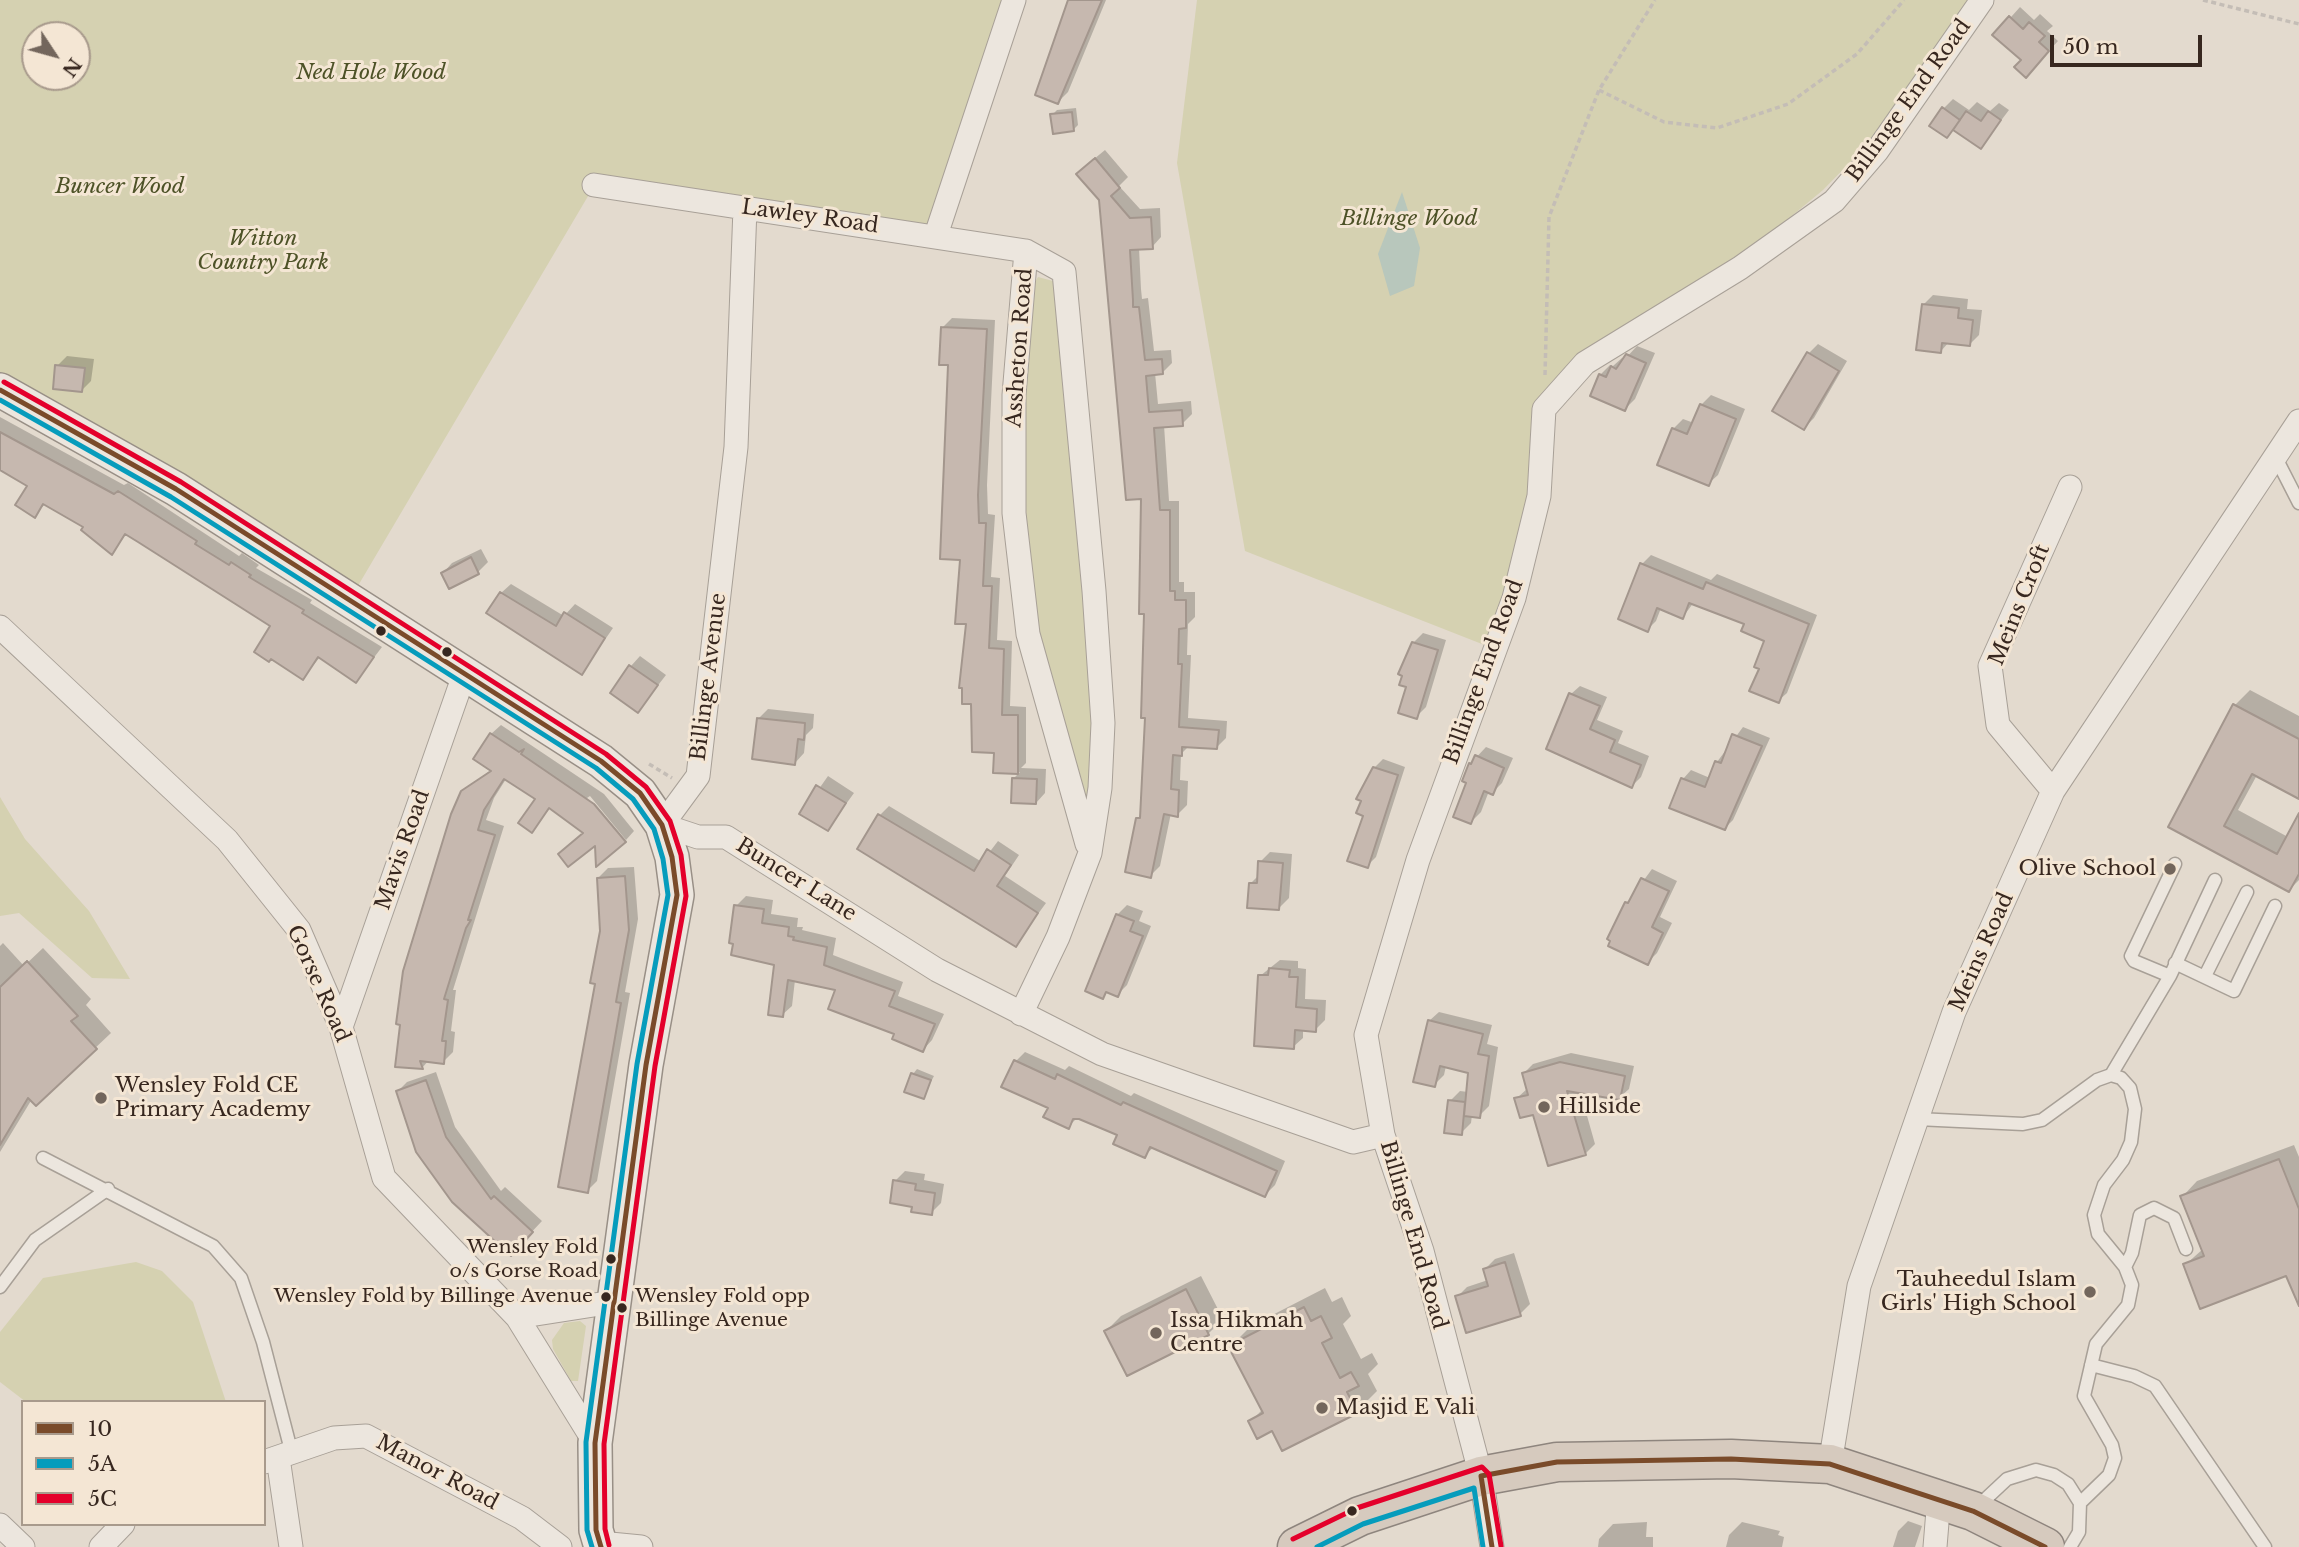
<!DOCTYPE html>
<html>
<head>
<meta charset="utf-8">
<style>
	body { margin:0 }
	#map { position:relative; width:2299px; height:1547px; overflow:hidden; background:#e3dace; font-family:"Libre Baskerville",serif }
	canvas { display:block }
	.legend { position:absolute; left:21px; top:1400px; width:245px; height:126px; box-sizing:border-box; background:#f4e6d4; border:2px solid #a89a8c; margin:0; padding:9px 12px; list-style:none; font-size:21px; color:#37271f }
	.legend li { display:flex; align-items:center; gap:14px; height:35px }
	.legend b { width:35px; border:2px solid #a89a8c }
	.north { position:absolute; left:21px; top:21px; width:70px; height:70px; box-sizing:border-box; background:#f4e6d4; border:2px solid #a89a8c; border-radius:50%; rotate:126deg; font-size:19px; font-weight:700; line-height:28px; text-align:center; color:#37271f }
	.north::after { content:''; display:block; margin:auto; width:24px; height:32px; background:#73665c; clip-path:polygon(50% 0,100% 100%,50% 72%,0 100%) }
	.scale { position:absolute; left:2050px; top:35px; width:152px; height:32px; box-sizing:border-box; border:4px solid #37271f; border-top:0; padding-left:9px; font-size:21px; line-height:24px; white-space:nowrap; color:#37271f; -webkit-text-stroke:5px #f4e6d4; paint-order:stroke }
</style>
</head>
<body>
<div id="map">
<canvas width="2299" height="1547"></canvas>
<ul class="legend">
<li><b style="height:9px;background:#7a4b2a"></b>10</li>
<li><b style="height:9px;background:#069cbc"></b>5A</li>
<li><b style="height:9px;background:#e4002b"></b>5C</li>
</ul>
<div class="north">N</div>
<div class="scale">50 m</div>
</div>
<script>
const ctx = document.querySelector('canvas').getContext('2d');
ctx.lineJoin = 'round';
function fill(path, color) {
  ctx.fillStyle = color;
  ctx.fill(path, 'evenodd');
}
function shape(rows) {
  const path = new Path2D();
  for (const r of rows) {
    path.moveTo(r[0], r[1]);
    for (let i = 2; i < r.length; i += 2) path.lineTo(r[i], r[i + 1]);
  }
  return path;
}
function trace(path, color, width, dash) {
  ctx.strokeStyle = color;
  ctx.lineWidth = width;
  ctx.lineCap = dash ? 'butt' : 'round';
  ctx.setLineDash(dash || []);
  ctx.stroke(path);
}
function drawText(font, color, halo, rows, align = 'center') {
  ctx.font = font + ' "Libre Baskerville",serif';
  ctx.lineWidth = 6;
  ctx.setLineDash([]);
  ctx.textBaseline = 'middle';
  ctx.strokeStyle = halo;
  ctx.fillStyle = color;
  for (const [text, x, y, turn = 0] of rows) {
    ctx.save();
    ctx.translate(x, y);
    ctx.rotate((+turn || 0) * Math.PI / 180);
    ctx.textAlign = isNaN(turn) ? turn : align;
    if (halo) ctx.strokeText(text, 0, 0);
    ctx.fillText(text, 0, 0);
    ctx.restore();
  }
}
const green = shape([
	[0,0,1013,0,936,235,594,186,349,601,0,390],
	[35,35,77,35,77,77,35,77],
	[1197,0,1971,0,1869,143,1823,190,1740,259,1556,384,1531,419,1535,459,1522,530,1487,646,1245,551,1177,163],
	[1038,277,1053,281,1056,294,1094,717,1089,809,1083,810,1035,614,1029,557,1024,478,1023,400,1031,289],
	[0,797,25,839,89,911,130,979,92,978,19,913,0,916],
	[136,1262,162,1271,193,1302,226,1402,26,1402,0,1382,0,1332,43,1278],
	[580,1321,586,1326,578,1381,571,1381,553,1349,552,1340,564,1323]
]);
const water = shape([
	[1402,192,1420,248,1414,286,1390,296,1378,254]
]);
const shadow = shape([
	[1071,0,1106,0,1068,92,1058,102],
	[2020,7,2034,20,2040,14,2053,26,2047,31,2058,41,2036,65,1995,35],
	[1953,99,1969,110,1977,102,1990,111,1999,103,2009,110,1981,147,1954,129,1947,136,1943,109],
	[1076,108,1078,125,1073,130,1052,115,1057,110],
	[1105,150,1128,177,1119,186,1140,209,1160,208,1161,237,1152,247,1139,248,1141,289,1142,299,1148,298,1154,351,1171,350,1172,363,1162,373,1155,373,1158,404,1191,401,1192,414,1182,424,1164,425,1169,501,1179,501,1179,582,1184,582,1184,592,1195,592,1195,617,1188,624,1187,655,1191,655,1188,718,1227,721,1226,738,1217,747,1190,745,1181,754,1180,780,1188,781,1187,805,1177,815,1171,813,1160,866,1150,876,1138,818,1142,814,1147,717,1143,497,1101,199,1088,164],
	[1933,295,1968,299,1967,309,1982,310,1979,335,1969,345,1949,342,1941,351,1923,305],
	[952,318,995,320,987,485,988,514,995,515,991,577,1000,578,997,640,1012,641,1010,706,1026,707,1026,763,1021,768,1046,769,1045,793,1036,803,1014,778,1020,772,995,771,996,751,968,623,950,364,943,327],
	[1818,344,1847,361,1814,418,1804,428,1808,354],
	[1637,346,1655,353,1635,399,1625,409,1600,375,1610,365,1613,366,1622,358,1625,359],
	[67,356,94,359,91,381,81,391,57,366],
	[1711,395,1745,409,1718,475,1708,484,1673,429,1683,419,1694,423,1701,405],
	[0,417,124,485,128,483,239,556,242,553,259,565,256,568,312,600,310,603,382,647,356,681,320,657,303,678,257,652,273,626,127,533,112,553,86,526,46,503,35,515,30,486,0,468],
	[481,549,488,562,478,572,443,573,452,563],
	[1651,555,1711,580,1717,574,1817,615,1787,693,1778,701,1761,668,1766,640,1746,623,1694,602,1683,617,1661,608,1656,621,1647,630,1642,564],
	[511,584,564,616,575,604,613,628,582,673,501,593],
	[1423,633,1446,640,1426,707,1416,717,1413,643],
	[640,656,666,675,638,711,631,666],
	[1580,686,1607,697,1597,720,1623,731,1618,743,1649,756,1641,777,1632,786,1548,749,1571,694],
	[2250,690,2299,716,2299,797,2257,775,2238,810,2288,837,2299,817,2299,880,2289,890,2170,826,2235,705],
	[768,709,814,714,813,728,806,735,804,753,795,763,759,718],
	[501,725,604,794,634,831,626,840,590,796,587,798,623,842,596,842,551,807,532,831,537,799,506,779,494,798,486,820,504,826,453,990,456,990,451,1031,455,1032,453,1052,443,1062,429,1060,422,1068,397,1065,463,792,492,769,491,734],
	[1743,727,1770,738,1733,820,1725,828,1683,779,1691,770,1710,778,1717,762],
	[1486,747,1513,758,1502,783,1492,793,1489,791,1481,812,1471,822,1470,764],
	[1383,759,1405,767,1376,857,1367,866,1365,815,1374,768],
	[828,776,854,793,828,829,802,813],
	[889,806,982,862,998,841,1019,855,1005,876,1046,903,1016,944,880,815],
	[1270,852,1292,854,1289,898,1279,908,1251,883,1259,875,1260,862],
	[634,867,638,919,625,992,630,993,597,1181,587,1191,601,931,598,878,608,868],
	[1652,869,1677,881,1660,917,1672,923,1657,953,1647,963,1610,939,1627,903],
	[746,896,773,900,771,914,798,918,797,927,803,927,802,930,836,938,833,955,903,982,898,996,944,1014,932,1040,923,1050,838,988,795,980,792,1006,782,1015,776,964,736,906],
	[1127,905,1143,911,1139,921,1151,926,1127,985,1117,995,1108,991,1103,997,1117,915],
	[3,943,24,966,43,948,91,999,86,1005,111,1033,36,1104,32,1099,0,1152,0,946],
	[1280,960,1298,961,1298,968,1306,969,1305,999,1326,1000,1325,1020,1315,1030,1303,1029,1303,1038,1293,1047,1260,976],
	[1439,1012,1492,1025,1487,1044,1498,1047,1489,1106,1479,1116,1472,1115,1471,1123,1461,1133,1450,1101,1460,1091,1468,1092,1470,1072,1446,1066,1444,1075,1434,1085,1429,1021],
	[1025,1052,1065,1070,1069,1066,1131,1096,1134,1093,1285,1161,1275,1185,1265,1195,1154,1147,1144,1156,1119,1135,1079,1116,1068,1127,1015,1062],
	[1571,1053,1634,1066,1629,1089,1619,1098,1580,1091,1595,1144,1585,1154,1516,1099,1528,1088,1524,1073,1533,1064],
	[917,1069,934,1076,923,1097,913,1074],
	[436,1072,455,1127,501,1191,505,1187,542,1221,511,1254,398,1091,407,1082],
	[2294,1145,2299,1157,2299,1292,2287,1274,2185,1265,2203,1249,2182,1197,2197,1181],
	[905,1171,925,1174,924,1180,944,1184,941,1203,931,1213,914,1205,895,1181],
	[1514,1253,1530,1304,1520,1314,1457,1297,1467,1287,1488,1280,1485,1269,1495,1259],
	[1201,1276,1223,1319,1208,1334,1106,1331,1121,1316],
	[1325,1288,1332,1302,1342,1297,1351,1316,1343,1324,1361,1359,1372,1353,1378,1364,1368,1374,1377,1391,1357,1411,1273,1428,1250,1422,1263,1409,1231,1346,1251,1326],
	[1908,1521,1922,1526,1915,1547,1893,1547,1898,1531],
	[1647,1522,1646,1537,1653,1537,1653,1547,1598,1547,1599,1539,1613,1524],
	[1742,1522,1780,1531,1778,1535,1784,1537,1782,1547,1726,1547,1729,1535]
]);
const building = shape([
	[1068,0,1102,0,1058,104,1035,95,1068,0],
	[2009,16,2023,29,2029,22,2045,36,2039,42,2049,51,2026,78,2014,67,2021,60,1992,35,2009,16],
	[1942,107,1960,120,1947,138,1929,126,1942,107],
	[1966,111,1981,121,1988,111,2001,120,1981,149,1953,130,1966,111],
	[1072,112,1074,131,1053,134,1050,114,1072,112],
	[1095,158,1120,188,1111,196,1130,218,1151,217,1153,249,1130,250,1133,300,1133,307,1139,307,1145,360,1162,359,1163,374,1146,376,1149,412,1182,410,1183,426,1154,428,1160,510,1170,510,1170,591,1175,591,1175,600,1186,600,1186,628,1179,629,1178,664,1182,664,1179,727,1219,730,1217,749,1182,747,1182,756,1173,755,1171,789,1179,790,1178,817,1164,814,1151,878,1125,872,1136,818,1140,818,1145,718,1141,718,1144,614,1139,614,1141,499,1126,500,1099,200,1076,174,1095,158],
	[1922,304,1959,308,1958,318,1973,320,1970,346,1942,343,1941,353,1916,350,1922,304],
	[941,327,987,329,978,495,979,523,986,523,983,586,992,586,989,648,1004,649,1002,715,1018,715,1018,774,993,773,994,753,972,752,971,704,962,704,962,688,959,688,966,624,955,624,960,560,940,559,948,365,939,365,941,327],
	[1807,352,1839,371,1804,430,1772,411,1807,352],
	[1626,354,1646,363,1625,411,1590,396,1599,374,1606,377,1611,366,1616,369,1626,354],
	[55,365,85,368,82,392,53,389,55,365],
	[1700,404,1736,419,1709,486,1657,465,1672,428,1687,434,1700,404],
	[0,432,114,494,118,491,197,541,195,544,229,565,231,562,251,575,249,577,304,610,302,613,374,657,356,683,318,657,303,680,271,659,269,662,254,652,270,626,138,542,125,534,112,555,81,530,83,527,43,504,35,518,15,505,27,486,0,470,0,432],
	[471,557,479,574,449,589,441,573,471,557],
	[1640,563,1703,589,1706,582,1809,624,1779,703,1749,691,1759,669,1754,667,1764,641,1741,631,1744,624,1689,603,1683,619,1657,608,1648,632,1618,619,1640,563],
	[500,592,556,626,564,612,605,638,582,675,486,613,500,592],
	[1412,642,1438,650,1417,719,1398,713,1406,687,1399,685,1402,676,1398,674,1412,642],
	[629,665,658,685,638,713,610,693,629,665],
	[1569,693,1600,706,1590,729,1615,740,1610,752,1641,765,1632,788,1546,749,1569,693],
	[2233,704,2299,739,2299,799,2252,774,2224,826,2277,854,2299,813,2299,874,2289,892,2168,827,2233,704],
	[757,718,805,723,804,740,798,739,795,765,752,759,757,718],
	[490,733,519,752,524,749,521,754,594,804,626,842,596,867,595,846,568,867,558,854,583,833,549,808,532,833,518,823,535,799,504,779,484,810,478,830,495,835,468,920,471,920,466,928,444,999,448,1000,442,1041,446,1041,444,1064,420,1061,423,1069,395,1067,400,1025,396,1024,403,971,451,814,461,791,491,771,473,759,490,733],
	[1732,734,1762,746,1725,830,1669,808,1681,778,1705,787,1715,761,1721,763,1732,734],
	[1475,755,1504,768,1493,795,1484,791,1471,824,1453,817,1466,783,1462,781,1469,763,1471,764,1475,755],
	[1373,767,1398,775,1368,868,1347,861,1363,816,1356,813,1361,801,1356,799,1373,767],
	[1012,778,1037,779,1036,804,1011,803,1012,778],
	[816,785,846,803,828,831,799,814,816,785],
	[878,814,974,871,987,849,1011,865,997,886,1038,913,1016,947,857,849,878,814],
	[1258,861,1283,863,1279,910,1247,908,1249,883,1257,883,1258,861],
	[625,876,629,930,616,1002,621,1003,588,1193,558,1187,595,984,590,983,600,931,597,878,625,876],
	[1641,878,1669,891,1652,927,1663,933,1648,965,1608,946,1610,941,1607,939,1625,902,1628,903,1641,878],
	[734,905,764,909,762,923,789,927,788,936,794,937,793,940,827,947,824,965,895,991,889,1006,935,1024,923,1052,892,1039,894,1034,828,1009,835,990,788,980,783,1017,768,1015,774,965,731,955,733,944,729,943,734,905],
	[1116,914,1134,921,1130,931,1143,936,1118,997,1106,992,1103,999,1085,991,1116,914],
	[27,961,78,1016,71,1021,97,1049,36,1106,28,1098,0,1145,0,987,27,961],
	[1269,968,1290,970,1289,977,1298,977,1296,1007,1317,1009,1316,1032,1295,1030,1294,1049,1254,1046,1258,975,1268,975,1269,968],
	[1428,1020,1483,1034,1478,1054,1489,1056,1480,1118,1464,1116,1468,1073,1440,1066,1435,1087,1413,1082,1428,1020],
	[1014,1060,1055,1079,1057,1074,1121,1105,1123,1102,1277,1171,1265,1197,1150,1147,1145,1158,1113,1144,1117,1135,1079,1119,1073,1119,1069,1129,1043,1117,1048,1108,1001,1087,1014,1060],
	[1560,1062,1625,1076,1620,1100,1567,1091,1586,1155,1548,1166,1533,1115,1520,1118,1514,1098,1528,1095,1522,1073,1560,1062],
	[911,1073,931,1080,924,1099,904,1092,911,1073],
	[426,1080,446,1137,491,1199,494,1196,533,1232,511,1256,452,1202,416,1152,396,1091,426,1080],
	[1448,1100,1465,1102,1462,1135,1444,1133,1448,1100],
	[2279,1159,2299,1209,2299,1306,2286,1276,2200,1309,2183,1264,2204,1256,2180,1196,2279,1159],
	[893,1180,916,1184,915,1190,935,1193,932,1215,911,1212,912,1207,890,1203,893,1180],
	[1505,1262,1521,1316,1466,1333,1455,1296,1488,1286,1483,1269,1505,1262],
	[1186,1289,1209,1335,1127,1376,1104,1331,1186,1289],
	[1304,1307,1311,1321,1321,1316,1332,1338,1322,1343,1340,1378,1351,1372,1359,1386,1347,1392,1358,1413,1282,1451,1272,1431,1257,1439,1248,1421,1263,1413,1228,1346,1304,1307]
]);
const path = shape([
	[2203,0,2299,24],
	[1599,90,1664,122,1717,128,1788,104,1857,54,1904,0],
	[1545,375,1549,217,1599,90,1655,0],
	[649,764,672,778]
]);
const lane = shape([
	[2275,456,2299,503],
	[2175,963,2234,991,2275,906],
	[2170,976,2134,961,2131,956,2175,864],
	[2205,976,2247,892],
	[2111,1075,2170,976,2215,880],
	[1917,1119,2023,1124,2042,1120,2097,1080,2111,1075,2121,1078,2130,1088,2135,1109,2131,1142,2123,1160,2104,1185,2094,1215,2098,1234,2125,1267,2132,1285,2128,1305,2096,1344,2084,1396,2112,1445,2115,1458,2109,1475,2080,1503],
	[43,1158,213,1246,241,1278,263,1342,292,1454],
	[2125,1267,2132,1253,2140,1215,2154,1208,2174,1218,2186,1249],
	[0,1287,35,1240,108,1189],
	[2091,1365,2134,1376,2155,1386,2265,1547],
	[1976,1508,2007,1479,2036,1470,2054,1475,2068,1484,2080,1503,2079,1532,2070,1547]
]);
const street = shape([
	[594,185,1026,251,1064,272,1094,591,1103,723,1100,788,1090,853,1058,937,1021,1014],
	[745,208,736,447,698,776,662,825,698,837,726,837,937,970,1102,1054,1353,1142,1383,1135],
	[936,235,1014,0],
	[1026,251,1014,395,1014,513,1028,634,1087,844],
	[0,627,227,840,299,930,341,1027,384,1178,517,1317,595,1443],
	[2053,791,1998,725,1990,666,2070,487],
	[341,1027,465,672],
	[517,1317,613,1302],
	[278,1458,291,1547],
	[264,1462,334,1438,366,1436,522,1518,560,1547],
	[1830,1464,1859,1286,1954,1012,2053,791,2299,421],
	[0,1525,23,1547],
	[600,1543,641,1547],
	[101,1547,123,1524],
	[1492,1547,1481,1476,1422,1251,1383,1135,1366,1035,1418,860,1514,598,1539,496,1544,409,1585,363,1740,268,1834,201,1877,151,1982,0],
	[1935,1547,1939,1498]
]);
const secondary = shape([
	[0,390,176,489,601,761,640,793,662,825,672,857,677,895,646,1065,595,1443,596,1530,601,1547]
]);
const highway = shape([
	[1297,1547,1360,1516,1481,1476,1557,1462,1731,1459,1830,1464,1973,1511,2045,1547]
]);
const bus1 = shape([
	[0,390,176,489,601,761,640,793,662,825,672,857,677,895,646,1065,595,1443,596,1530,601,1547],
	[1492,1547,1481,1476,1557,1462,1731,1459,1830,1464,1973,1511,2045,1547]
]);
const bus2 = shape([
	[0,400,171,497,596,768,633,799,654,829,663,859,668,895,637,1064,586,1442,587,1530,592,1547],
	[1317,1547,1363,1524,1474,1488,1483,1547]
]);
const bus3 = shape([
	[4,382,181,482,606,754,646,787,670,821,681,855,686,896,655,1066,604,1444,605,1529,609,1545],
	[1293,1539,1357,1508,1482,1467,1489,1474,1501,1546]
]);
const markers = [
	[381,631,6,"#37271f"],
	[447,652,6,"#37271f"],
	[2170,869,7,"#73665c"],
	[101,1098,7,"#73665c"],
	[1544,1107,7,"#73665c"],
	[611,1259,6,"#37271f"],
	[2090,1292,7,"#73665c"],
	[606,1297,6,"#37271f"],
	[622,1308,6,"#37271f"],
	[1156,1333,7,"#73665c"],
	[1322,1408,7,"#73665c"],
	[1352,1511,6,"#37271f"]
];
const busNames = [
	["Wensley Fold",598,1248],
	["o/s Gorse Road",598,1272],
	["Wensley Fold by Billinge Avenue",593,1297],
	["Wensley Fold opp",635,1297,"left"],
	["Billinge Avenue",635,1321,"left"]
];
const parkNames = [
	["Ned Hole Wood",371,73],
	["Buncer Wood",120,187],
	["Billinge Wood",1409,219],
	["Witton",263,239],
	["Country Park",263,263]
];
const streetNames = [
	["Billinge End Road",1909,101,-54],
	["Lawley Road",810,217,8],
	["Assheton Road",1020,348,-86],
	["Meins Croft",2020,605,-68],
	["Billinge End Road",1484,672,-70],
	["Billinge Avenue",709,677,-83],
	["Mavis Road",403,850,-71],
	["Buncer Lane",796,880,32],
	["Meins Road",1982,952,-66],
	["Gorse Road",318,984,66],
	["Billinge End Road",1413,1235,74],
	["Manor Road",437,1473,28]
];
const poiNames = [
	["Olive School",2156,869,"right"],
	["Wensley Fold CE",115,1086],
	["Primary Academy",115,1110],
	["Hillside",1558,1107],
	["Tauheedul Islam",2076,1280,"right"],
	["Girls' High School",2076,1304,"right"],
	["Issa Hikmah",1170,1321],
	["Centre",1170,1345],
	["Masjid E Vali",1336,1408]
];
fill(green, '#d5d1b1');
fill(water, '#b8c7bc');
fill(shadow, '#0003');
fill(building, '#c6b8af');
trace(building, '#a3968d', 2);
trace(lane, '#a8a097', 15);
trace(street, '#a8a097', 25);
trace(secondary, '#988f86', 36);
trace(highway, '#8e857e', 41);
trace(path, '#c4bdb6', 3.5, [5, 3.5]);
trace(lane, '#ece6de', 12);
trace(street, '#ece6de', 23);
trace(secondary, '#ece6de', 33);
trace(highway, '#d6cabe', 38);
trace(bus1, '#7a4b2a', 5);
trace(bus2, '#069cbc', 5);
trace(bus3, '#e4002b', 5);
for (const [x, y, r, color] of markers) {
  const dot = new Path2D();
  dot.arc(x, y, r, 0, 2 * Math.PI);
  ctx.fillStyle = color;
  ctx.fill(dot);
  trace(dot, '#f4e6d4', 2.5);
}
drawText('19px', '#37271f', '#f4e6d4', busNames, 'right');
drawText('italic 21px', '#4d5227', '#f4e6d4', parkNames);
drawText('21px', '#37271f', '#f4e6d4', streetNames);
drawText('21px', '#37271f', '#f4e6d4', poiNames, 'left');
</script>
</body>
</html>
